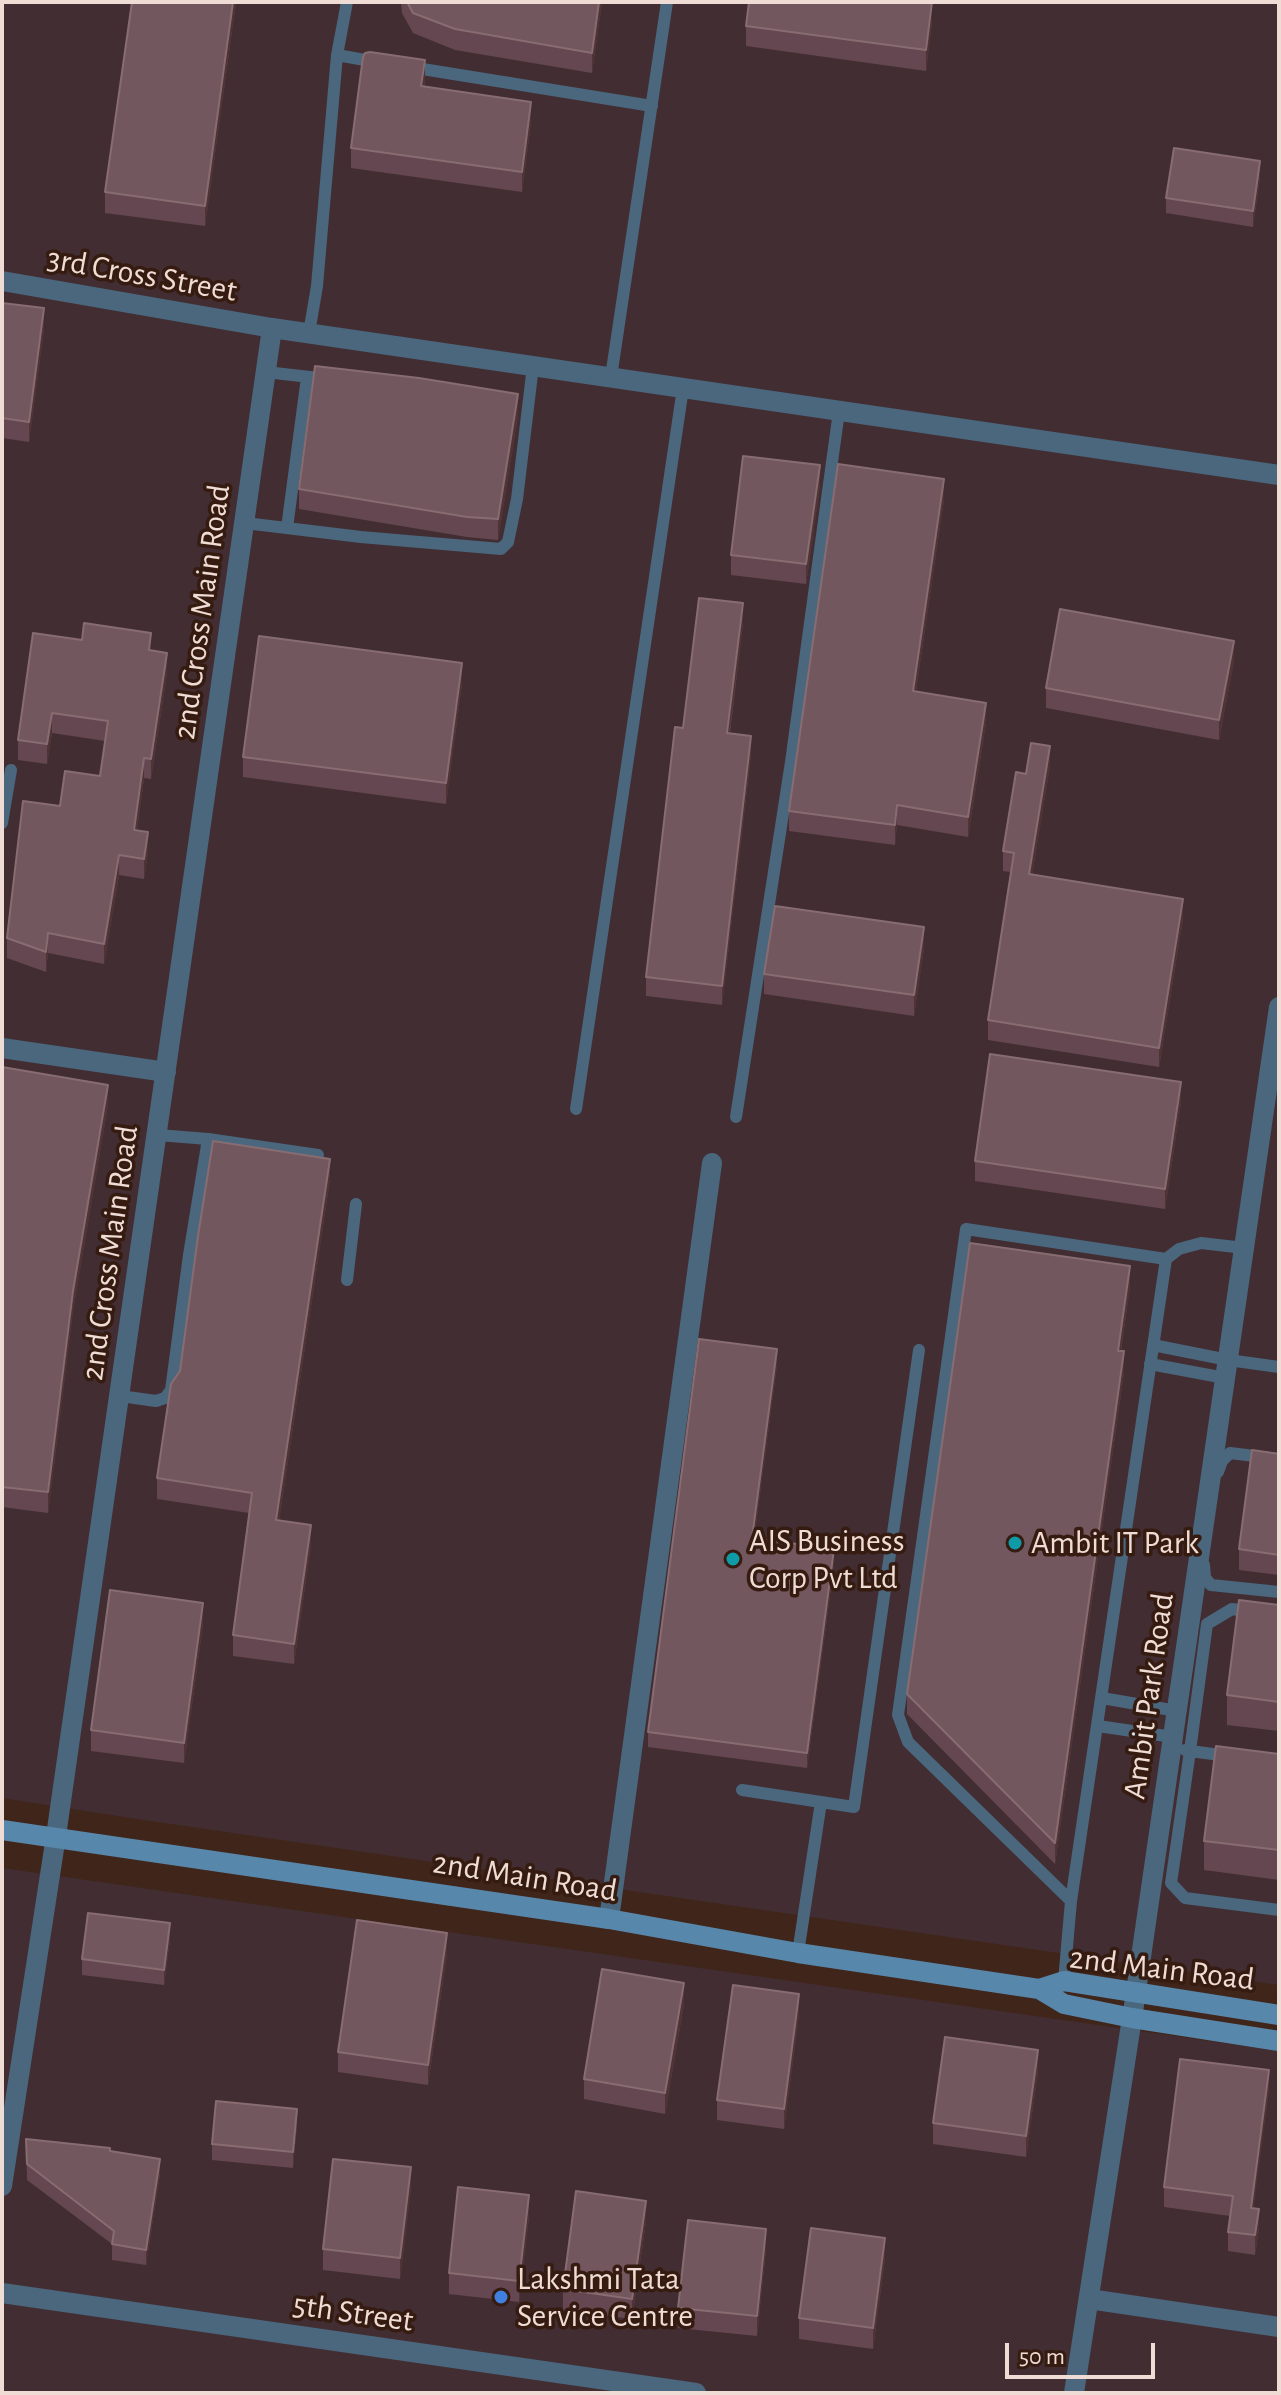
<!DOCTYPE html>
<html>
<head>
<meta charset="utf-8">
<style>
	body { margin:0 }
	#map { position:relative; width:1281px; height:2395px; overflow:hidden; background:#40251a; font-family:"Alegreya Sans",sans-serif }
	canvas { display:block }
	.frame { position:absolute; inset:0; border:4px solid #efdcd5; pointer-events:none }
	.scale { position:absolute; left:1005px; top:2343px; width:150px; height:36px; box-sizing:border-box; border:4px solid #efdcd5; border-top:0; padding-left:10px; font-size:24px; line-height:28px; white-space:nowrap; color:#efdcd5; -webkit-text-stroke:6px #351b10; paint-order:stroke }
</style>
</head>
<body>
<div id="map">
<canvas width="1281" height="2395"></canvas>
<div class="frame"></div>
<div class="scale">50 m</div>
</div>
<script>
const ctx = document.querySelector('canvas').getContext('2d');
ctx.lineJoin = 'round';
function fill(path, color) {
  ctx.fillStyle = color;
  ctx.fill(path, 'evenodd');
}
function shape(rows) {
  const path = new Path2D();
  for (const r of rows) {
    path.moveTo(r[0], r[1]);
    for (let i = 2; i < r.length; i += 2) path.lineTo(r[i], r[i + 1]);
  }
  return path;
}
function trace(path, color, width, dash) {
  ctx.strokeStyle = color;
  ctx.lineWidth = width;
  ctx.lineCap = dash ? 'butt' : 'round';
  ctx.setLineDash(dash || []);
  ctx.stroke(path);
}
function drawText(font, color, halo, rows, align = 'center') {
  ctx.font = font + ' "Alegreya Sans",sans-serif';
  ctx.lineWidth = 7;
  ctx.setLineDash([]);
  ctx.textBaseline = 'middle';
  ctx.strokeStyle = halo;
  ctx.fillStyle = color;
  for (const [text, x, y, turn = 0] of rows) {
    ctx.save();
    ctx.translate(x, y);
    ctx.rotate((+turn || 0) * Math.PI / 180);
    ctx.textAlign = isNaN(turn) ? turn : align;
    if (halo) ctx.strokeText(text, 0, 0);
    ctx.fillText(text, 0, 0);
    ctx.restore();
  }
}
const industrial = shape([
	[2,2,1279,2,1279,1985,144,1820,2,1798],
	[2,1868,1279,2051,1279,2393,2,2393]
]);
const service = shape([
	[337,55,376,62],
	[410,67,652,106],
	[309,333,317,286,337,55,347,2],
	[266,372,327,379],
	[611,377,667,2],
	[245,523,361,537,501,549,508,542,517,499,533,366],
	[287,528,307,377],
	[2,823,11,770],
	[576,1109,683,388],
	[736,1117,791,762,839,411],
	[158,1135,208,1139],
	[966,1229,1166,1259,1071,1901,908,1742,898,1715,966,1229],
	[1166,1259,1179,1249,1201,1243,1244,1248],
	[347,1280,356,1204],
	[1153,1345,1228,1360,1279,1367],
	[1150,1364,1225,1378],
	[120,1396,156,1401,165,1398,171,1390,189,1255,208,1139,318,1155],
	[1218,1472,1222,1461,1230,1453,1279,1459],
	[1201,1565,1204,1565,1205,1578,1211,1585,1279,1592],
	[1102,1698,1177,1711],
	[1098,1726,1173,1737],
	[1185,1750,1190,1751,1207,1624,1232,1609,1279,1615],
	[1228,1756,1190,1751,1171,1883,1185,1898,1279,1910],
	[742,1790,821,1802],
	[798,1953,821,1802,854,1807,919,1350],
	[1064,1981,1071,1901]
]);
const minor = shape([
	[2,281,272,328,1279,475],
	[2,1048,166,1072],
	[609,1919,712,1163],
	[2,2186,56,1836,272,328],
	[2,2293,696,2393],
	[1089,2299,1279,2327]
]);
const tertiary = shape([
	[1074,2393,1134,2005,1279,1007]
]);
const secondary = shape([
	[2,1830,609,1919,798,1953,1039,1989,1064,2004,1132,2018,1279,2041],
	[1039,1989,1064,1981,1279,2015]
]);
const wall = shape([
	[132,2,236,2,205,226,105,213,105,192],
	[401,2,602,2,592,73,455,50,413,33,402,13],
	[932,22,926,71,746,46,746,26],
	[425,80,424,87,531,122,522,192,351,168,351,148],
	[1260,177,1253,227,1166,213,1166,198],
	[2,303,44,329,29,442,2,438],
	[518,415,498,540,467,537,299,509,299,489],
	[820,485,806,584,731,575,731,555],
	[944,499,916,691,986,723,968,837,897,825,895,845,789,831,789,811],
	[743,623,730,733,751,755,722,1005,646,996,646,977,683,728],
	[33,633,151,650,167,673,151,779,144,778,137,830,148,852,144,879,119,875,104,964,48,953,46,972,7,958,7,938,60,806,100,776,105,741,52,733,47,764,18,760,18,740],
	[1234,661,1219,740,1046,708,1046,688],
	[462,683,446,804,243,777,243,757],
	[1050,766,1032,875,1183,919,1159,1067,988,1040,988,1020,1011,872,1003,871,1003,851,1026,774],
	[924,948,914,1016,764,994,764,974],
	[2,1067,108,1105,73,1311,48,1513,2,1507],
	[1181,1102,1165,1209,975,1181,975,1161],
	[330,1179,279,1521,311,1545,294,1664,233,1656,233,1635,249,1513,157,1499,157,1478],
	[1130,1286,1121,1351,1124,1372,1055,1864,907,1714,907,1694],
	[777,1365,754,1539,834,1565,807,1768,648,1747,648,1732],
	[1279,1454,1279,1575,1239,1570,1239,1549],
	[1279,1605,1279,1731,1227,1725,1227,1695],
	[203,1624,184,1763,91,1751,91,1730],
	[1279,1754,1279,1880,1204,1870,1204,1841],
	[170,1939,164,1985,82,1975,82,1959],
	[447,1953,428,2085,338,2072,338,2052],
	[684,2004,665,2114,584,2099,584,2079],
	[799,2014,784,2129,717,2120,717,2100],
	[1038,2071,1026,2157,933,2144,933,2123],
	[1269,2090,1253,2208,1259,2228,1255,2255,1228,2251,1228,2232,1230,2216,1164,2207,1164,2187],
	[297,2125,293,2168,212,2160,212,2144],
	[26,2139,110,2151,160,2174,146,2265,112,2260,112,2244,27,2180],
	[411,2188,400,2279,323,2270,323,2249],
	[529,2216,519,2302,449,2294,449,2273],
	[646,2221,632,2319,563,2310,563,2289],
	[766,2249,757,2336,678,2328,678,2308],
	[885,2258,873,2349,799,2339,799,2318]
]);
const shadedWall = shape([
	[233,2,236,2,205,226,205,206],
	[599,2,602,2,592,73,592,53],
	[932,2,932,22,926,71,926,50],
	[425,60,425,80,421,107,421,86],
	[531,102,531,122,522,192,522,172],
	[1260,161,1260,177,1253,227,1253,211],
	[44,308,44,329,29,442,29,422],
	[518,394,518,415,498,540,498,519],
	[820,465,820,485,806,584,806,564],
	[944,479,944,499,913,711,913,691],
	[743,603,743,623,727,752,727,733],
	[1234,641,1234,661,1219,740,1219,720],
	[167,653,167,673,151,779,151,759],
	[462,663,462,683,446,804,446,783],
	[986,703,986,723,968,837,968,817],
	[52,713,52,733,47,764,47,744],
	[751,736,751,755,722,1005,722,986],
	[1050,746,1050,766,1029,894,1029,874],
	[144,758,144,778,134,850,134,830],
	[897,805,897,825,895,845,895,825],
	[148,832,148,852,144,879,144,859],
	[119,855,119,875,104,964,104,944],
	[1183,899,1183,919,1159,1067,1159,1048],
	[924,927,924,948,914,1016,914,995],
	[48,933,48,953,46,972,46,952],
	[1181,1082,1181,1102,1165,1209,1165,1189],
	[108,1085,108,1105,73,1311,48,1513,48,1492,73,1291],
	[330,1159,330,1179,276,1541,276,1520],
	[1130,1266,1130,1286,1118,1371,1118,1351],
	[777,1349,777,1365,752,1554,752,1538],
	[1124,1351,1124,1372,1055,1864,1055,1843],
	[311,1525,311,1545,294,1664,294,1644],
	[834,1549,834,1565,807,1768,807,1753],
	[203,1603,203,1624,184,1763,184,1743],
	[170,1923,170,1939,164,1985,164,1970],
	[447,1933,447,1953,428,2085,428,2065],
	[684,1983,684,2004,665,2114,665,2093],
	[799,1994,799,2014,784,2129,784,2109],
	[1038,2050,1038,2071,1026,2157,1026,2136],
	[1269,2070,1269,2090,1251,2227,1251,2208],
	[297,2109,297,2125,293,2168,293,2152],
	[160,2159,160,2174,146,2265,146,2250],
	[411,2167,411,2188,400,2279,400,2258],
	[529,2195,529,2216,519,2302,519,2281],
	[646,2201,646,2221,632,2319,632,2299],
	[1259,2209,1259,2228,1255,2255,1255,2235],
	[766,2229,766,2249,757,2336,757,2316],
	[885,2238,885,2258,873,2349,873,2328]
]);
const building = shape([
	[132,2,233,2,205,206,105,192,132,2],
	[407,2,599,2,592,53,455,29,413,13,407,2],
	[749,2,932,2,926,50,746,26,749,2],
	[370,52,425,60,421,86,531,102,522,172,351,148,363,57,365,53,370,52],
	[1174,148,1260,161,1253,211,1166,198,1174,148],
	[2,303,44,308,29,422,2,418,2,303],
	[315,366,419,378,518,394,498,519,467,517,299,489,315,366],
	[743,456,820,465,806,564,731,555,743,456],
	[838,464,944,479,913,691,986,703,968,817,897,805,895,825,789,811,838,464],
	[699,598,743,603,727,733,751,736,722,986,646,977,675,727,683,728,699,598],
	[1060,609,1234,641,1219,720,1046,688,1060,609],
	[84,623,151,633,149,650,167,653,151,759,144,758,134,830,148,832,144,859,119,855,104,944,48,933,46,952,7,938,23,801,60,806,65,771,100,776,108,721,52,713,47,744,18,740,33,633,82,640,84,623],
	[259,636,462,663,446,783,243,757,259,636],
	[1031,743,1050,746,1029,874,1183,899,1159,1048,988,1020,1014,853,1003,851,1016,772,1026,774,1031,743],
	[775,906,924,927,914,995,764,974,775,906],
	[990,1054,1181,1082,1165,1189,975,1161,990,1054],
	[2,1067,108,1085,73,1291,48,1492,2,1487,2,1067],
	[213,1141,330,1159,276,1520,311,1525,294,1644,233,1635,252,1493,157,1478,171,1384,180,1371,198,1236,213,1141],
	[970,1243,1130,1266,1118,1351,1124,1351,1055,1843,907,1694,970,1243],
	[699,1339,777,1349,752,1538,834,1549,807,1753,648,1732,699,1339],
	[1252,1450,1279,1454,1279,1555,1239,1549,1252,1450],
	[110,1590,203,1603,184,1743,91,1730,110,1590],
	[1239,1600,1279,1605,1279,1702,1227,1695,1239,1600],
	[1216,1746,1279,1754,1279,1850,1204,1841,1216,1746],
	[88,1913,170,1923,164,1970,82,1959,88,1913],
	[357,1920,447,1933,428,2065,338,2052,357,1920],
	[602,1969,684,1983,665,2093,584,2079,602,1969],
	[733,1985,799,1994,784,2109,717,2100,733,1985],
	[945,2037,1038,2050,1026,2136,933,2123,945,2037],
	[1180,2059,1269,2070,1251,2208,1259,2209,1255,2235,1228,2232,1233,2196,1164,2187,1180,2059],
	[216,2101,297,2109,293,2152,212,2144,216,2101],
	[26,2139,110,2148,110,2151,160,2159,146,2250,112,2244,114,2231,27,2164,26,2139],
	[333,2159,411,2167,400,2258,323,2249,333,2159],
	[458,2187,529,2195,519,2281,449,2273,458,2187],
	[576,2191,646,2201,632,2299,563,2289,576,2191],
	[688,2220,766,2229,757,2316,678,2308,688,2220],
	[811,2228,885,2238,873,2328,799,2318,811,2228]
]);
const markers = [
	[1015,1543,8,"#0f9aa8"],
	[733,1559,8,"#0f9aa8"],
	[501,2297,8,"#3f7fe0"]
];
const streetNames = [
	["3rd Cross Street",142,275,10],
	["2nd Cross Main Road",202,612,-82],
	["2nd Cross Main Road",110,1253,-82],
	["Ambit Park Road",1149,1696,-82],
	["2nd Main Road",525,1877,9],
	["2nd Main Road",1162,1969,7],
	["5th Street",353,2313,8]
];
const poiNames = [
	["AIS Business",749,1541],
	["Corp Pvt Ltd",749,1578],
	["Ambit IT Park",1031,1543],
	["Lakshmi Tata",517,2279],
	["Service Centre",517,2316]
];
fill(industrial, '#422e32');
trace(service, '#4a677e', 12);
trace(minor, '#4a677e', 20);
trace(tertiary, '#4a677e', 20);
trace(secondary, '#5887ac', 20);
fill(wall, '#644750');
fill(shadedWall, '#503334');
fill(building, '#73575e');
trace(building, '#876c71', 2);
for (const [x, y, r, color] of markers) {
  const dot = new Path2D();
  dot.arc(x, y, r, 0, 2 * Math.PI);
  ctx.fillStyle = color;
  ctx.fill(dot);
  trace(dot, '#351b10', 3);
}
drawText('32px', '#efdcd5', '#351b10', streetNames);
drawText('32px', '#efdcd5', '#351b10', poiNames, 'left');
</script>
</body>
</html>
